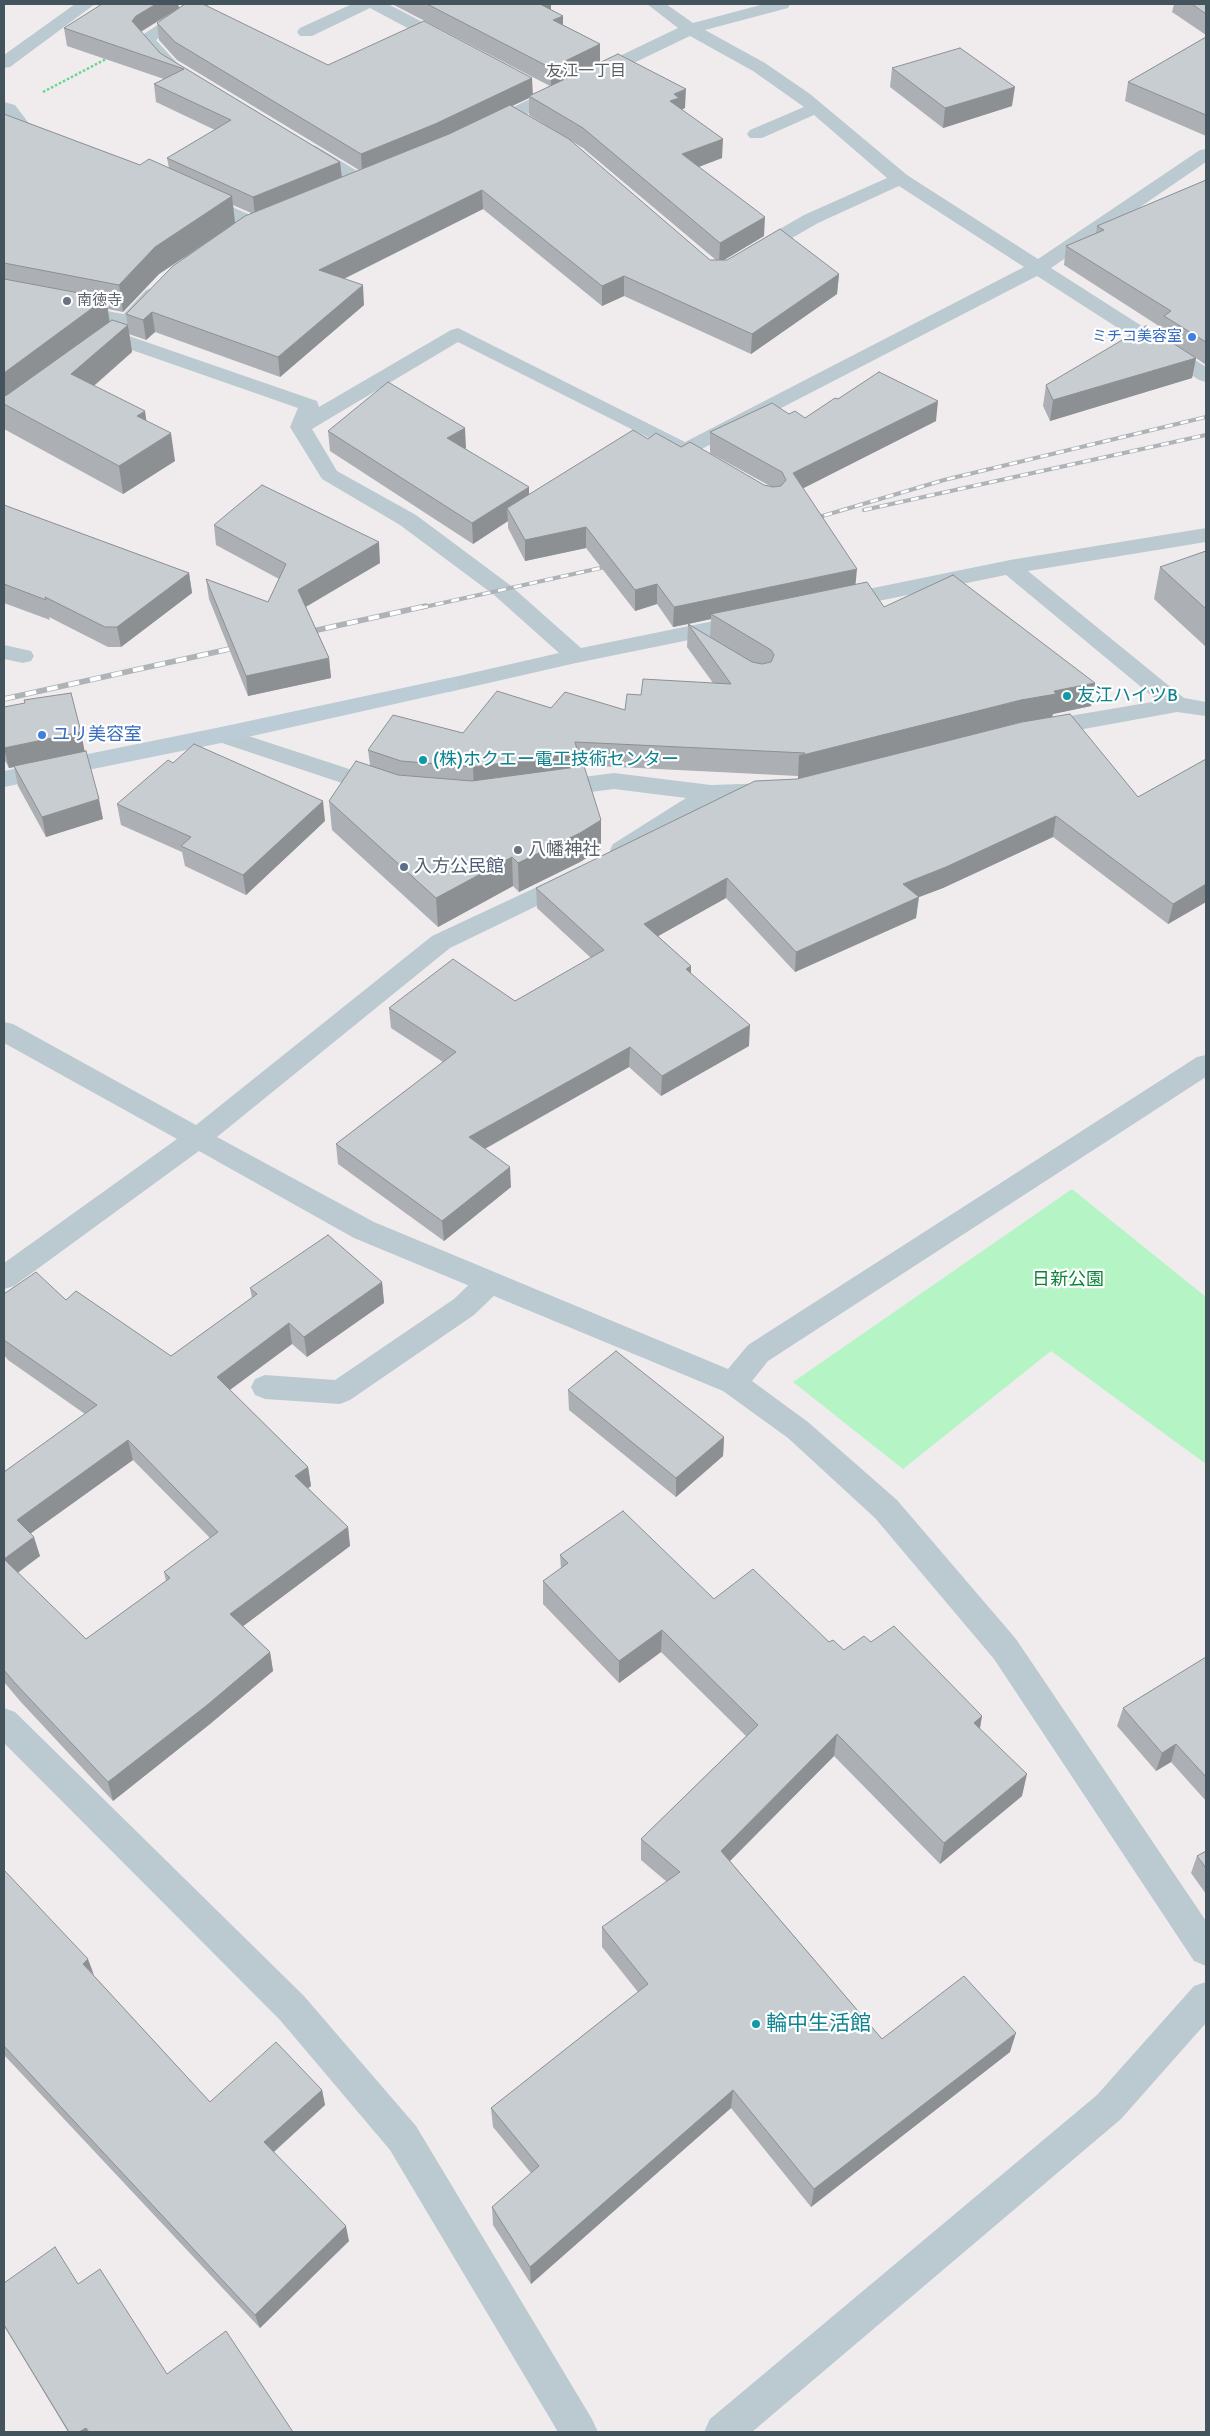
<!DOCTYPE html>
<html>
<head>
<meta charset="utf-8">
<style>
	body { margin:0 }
	#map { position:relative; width:1210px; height:2436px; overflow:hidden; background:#f0eced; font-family:Signika,sans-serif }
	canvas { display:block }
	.frame { position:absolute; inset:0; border:5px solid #43545c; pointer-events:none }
</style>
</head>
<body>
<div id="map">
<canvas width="1210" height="2436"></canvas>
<div class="frame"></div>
</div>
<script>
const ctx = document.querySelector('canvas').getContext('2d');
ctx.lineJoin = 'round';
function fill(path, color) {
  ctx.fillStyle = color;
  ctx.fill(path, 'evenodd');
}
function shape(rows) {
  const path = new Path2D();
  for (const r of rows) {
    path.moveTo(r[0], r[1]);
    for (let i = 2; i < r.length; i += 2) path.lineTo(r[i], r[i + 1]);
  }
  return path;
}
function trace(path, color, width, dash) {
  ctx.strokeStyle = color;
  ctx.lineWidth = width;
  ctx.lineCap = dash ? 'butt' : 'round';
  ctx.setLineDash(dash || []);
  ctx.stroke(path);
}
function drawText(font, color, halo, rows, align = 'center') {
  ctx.font = font + ' Signika,"Noto Sans JP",sans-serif';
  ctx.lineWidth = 4.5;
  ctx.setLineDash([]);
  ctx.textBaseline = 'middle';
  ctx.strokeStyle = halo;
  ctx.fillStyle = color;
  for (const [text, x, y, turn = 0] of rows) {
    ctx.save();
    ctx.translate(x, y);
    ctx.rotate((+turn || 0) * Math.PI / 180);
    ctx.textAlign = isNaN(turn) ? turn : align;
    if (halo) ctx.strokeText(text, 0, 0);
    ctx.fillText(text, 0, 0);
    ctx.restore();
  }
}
const green = shape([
	[1072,1189,1206,1297,1206,1464,1051,1351,903,1469,793,1382]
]);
const path = shape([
	[43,92,108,58]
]);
const lane = shape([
	[4,291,128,315,135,317,138,321,135,325,128,327,4,303,4,291],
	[489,1272,499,1275,503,1283,499,1291,474,1315,350,1400,340,1404,265,1399,255,1395,251,1387,255,1379,265,1375,335,1380,454,1299,479,1275,489,1272]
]);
const street = shape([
	[75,4,95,4,10,67,4,68,4,55,75,4],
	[190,4,210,4,156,40,178,64,175,68,169,69,163,68,136,39,190,4],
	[352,4,388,4,455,39,458,43,455,47,443,47,370,8,312,36,300,36,297,32,300,28,352,4],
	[647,4,666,4,693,23,764,4,790,4,788,8,705,30,765,63,810,94,907,175,1038,259,1200,150,1206,149,1206,162,1051,268,1206,367,1206,382,1199,380,1037,276,692,454,685,456,458,342,312,429,337,471,416,515,510,585,581,648,748,614,756,616,759,621,756,626,748,628,576,663,449,692,441,690,438,685,441,680,559,653,494,595,400,525,322,479,290,427,298,408,106,341,103,337,106,333,146,290,153,288,160,290,163,294,126,335,317,401,319,407,451,330,458,328,685,442,1024,267,899,186,818,223,761,256,747,256,744,252,747,248,804,215,887,178,814,115,762,138,750,138,747,134,750,130,804,107,753,71,690,36,492,131,480,131,477,127,480,123,678,28,647,4],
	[4,102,15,105,34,130,50,135,53,139,50,143,44,144,22,138,4,114,4,102],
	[310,145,316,146,367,177,369,181,367,185,360,187,353,185,304,154,301,150,304,146,310,145],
	[200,193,260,219,262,223,260,227,253,229,246,227,193,203,191,199,193,195,200,193],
	[1206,528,1206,542,1028,571,1184,698,1206,702,1206,716,1177,712,1040,737,1032,734,1028,729,1032,724,1040,721,1158,701,1006,575,839,609,831,607,828,602,831,597,839,595,1010,560,1206,528],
	[4,645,31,651,34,656,31,661,23,663,4,659,4,645],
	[221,727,389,782,393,788,389,794,381,796,213,740,209,735,213,730,221,727],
	[614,773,711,785,770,783,778,785,782,791,778,797,770,799,716,801,631,856,622,858,613,856,610,850,613,844,686,798,614,789,552,797,544,795,540,789,544,783,552,781,614,773],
	[569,872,578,874,581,880,578,886,450,948,217,1137,374,1222,728,1369,748,1345,1197,1057,1206,1055,1206,1077,768,1361,752,1381,808,1422,897,1500,1016,1639,1206,1921,1206,1966,1194,1961,994,1659,875,1518,788,1438,723,1391,354,1238,199,1151,14,1286,4,1289,4,1263,177,1139,4,1043,4,1022,13,1024,196,1125,432,936,569,872],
	[4,1708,15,1712,304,1996,416,2126,592,2419,598,2432,558,2432,390,2150,280,2020,4,1743,4,1708],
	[1206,1982,1206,2023,1121,2119,752,2432,704,2432,710,2419,1097,2095,1194,1986,1206,1982]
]);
const secondary = shape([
	[449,678,457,680,460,685,457,690,221,743,4,787,4,771,221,727,449,678]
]);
const railFar1 = shape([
	[864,510,1206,435],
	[809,520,944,480,1206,417],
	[420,608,614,565]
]);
const rail = shape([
	[304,633,426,606],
	[4,699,243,646]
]);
const wall = shape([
	[178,4,179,8,328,65,533,94,550,86,392,4,551,4,551,10,563,16,563,25,600,44,600,62,685,108,682,109,722,158,699,167,764,236,724,260,839,274,837,294,751,354,624,296,602,306,483,209,344,279,364,305,280,377,155,332,146,340,129,334,126,314,185,257,159,274,123,312,108,309,110,321,128,325,132,352,94,386,146,421,175,461,123,494,4,429,4,114,140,165,169,168,167,158,215,130,156,102,154,84,164,79,67,46,64,28],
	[168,15,157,23,159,40,177,60,359,170,342,177,340,162,160,53,141,32],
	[529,98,529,115,583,148,716,260,710,260,512,106],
	[233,205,251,213,235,223],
	[1174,4,1206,4,1206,35,1172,12],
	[1206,37,1206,136,1125,101,1128,82],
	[892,68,1012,106,943,128,890,87],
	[1206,180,1206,365,1196,358,1192,378,1050,421,1043,406,1046,385,1161,335,1162,328,1064,265,1066,246,1096,233,1097,226],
	[838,399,936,421,803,488,855,584,884,607,1095,683,1091,706,1053,714,1052,717,1138,797,1206,759,1206,902,1168,924,1053,837,943,888,918,897,916,918,795,972,726,898,658,936,691,966,691,973,749,1046,661,1096,629,1067,485,1149,511,1187,444,1241,338,1164,336,1144,443,1062,391,1028,389,1008,515,1001,591,958,537,908,536,888,798,779,798,776,578,765,601,849,580,862,519,892,513,886,438,927,332,830,329,801,370,765,368,750,463,733,551,708,625,710,641,695,713,683,687,647,688,624,673,627,657,604,635,611,586,548,525,561,508,528,508,521,473,544,330,451,328,431,466,448,465,448,529,495,648,439,681,447,764,485,770,486,710,453,710,432,789,414,805,418],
	[711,619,710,637,689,624],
	[4,505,189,573,192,593,121,647,108,647,49,617,50,620,4,603],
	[214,525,380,563,306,607,329,658,331,678,248,696,209,599,206,579,268,602,279,579,216,545],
	[1206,551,1206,647,1154,599,1160,567],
	[4,707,85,751,103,819,46,837,18,786,14,767,9,768,4,759],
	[173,763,325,821,246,895,185,866,182,852,121,825,117,804],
	[382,1282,384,1303,307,1357,292,1344,230,1390,308,1467,311,1486,308,1488,348,1527,350,1546,243,1626,270,1652,273,1671,210,1724,113,1801,20,1701,4,1682,4,1472,85,1414,8,1360,4,1355,4,1294,66,1300,171,1356,252,1298,250,1288],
	[133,1460,210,1538,164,1572,166,1581,86,1639,18,1573,40,1556,31,1533],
	[568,1390,724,1437,723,1456,676,1497,569,1410],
	[560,1555,714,1599,829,1642,844,1650,871,1642,982,1716,980,1728,1022,1796,940,1864,834,1756,730,1861,882,2039,1010,2052,811,2207,731,2108,531,2284,493,2225,492,2207,531,2173,493,2127,491,2108,638,1992,602,1947,602,1927,667,1882,641,1860,641,1839,746,1736,661,1652,619,1683,543,1604,543,1581,561,1569],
	[1206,1657,1206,1801,1171,1762,1156,1771,1117,1726,1123,1708],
	[1206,1851,1206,1894,1191,1873,1197,1856],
	[4,1870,94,1976,210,2102,322,2090,325,2105,274,2152,349,2241,260,2328,4,2055],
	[4,2283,78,2284,167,2374,293,2432,68,2432,4,2326]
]);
const shadedWall = shape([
	[156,4,178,4,179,8,138,33,132,21,136,16],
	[540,4,551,4,551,19],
	[563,16,563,35,553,20],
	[600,44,600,63,551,87,551,68],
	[532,78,533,96,529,96,529,98,436,142,362,172,361,154],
	[1015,87,1012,106,943,128,945,108],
	[686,89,685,108,679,111,670,101,674,94],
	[723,139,722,158,682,173,682,154],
	[340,162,342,180,255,215,253,197],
	[482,190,483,209,321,290,319,270],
	[232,196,235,223,159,274,123,312,119,285,155,247],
	[765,217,764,236,719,263,720,243],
	[839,274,837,294,751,354,752,334],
	[624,276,624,296,602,306,602,286],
	[363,285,364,305,280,377,278,357],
	[106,298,110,326,4,404,4,373],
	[152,312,155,332,146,340,143,320],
	[128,325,132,352,75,402,71,374],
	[1196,358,1192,378,1050,421,1053,400],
	[938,401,936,421,792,494,793,473],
	[145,411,149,439,137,416],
	[465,428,466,448,448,458,447,438],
	[171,433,175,461,123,494,119,466],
	[529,487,529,507,507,508,508,521,473,544,472,523],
	[586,527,586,548,525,561,525,540],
	[379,542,380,563,300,610,298,590],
	[857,569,855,590,711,614,711,619,673,627,674,607],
	[189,573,192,593,121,647,117,627],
	[657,584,657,604,635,611,635,590],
	[329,658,331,678,248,696,246,676],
	[1095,683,1091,706,1053,714,1052,717,798,779,799,756,1054,691],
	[81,732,85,753,9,768,4,748],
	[578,753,578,776,474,790,473,767],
	[99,799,103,819,46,837,42,817],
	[323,801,325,821,246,895,243,875],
	[1056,816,1053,837,943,888,901,904,903,884],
	[601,820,601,849,580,862,519,892,518,863],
	[512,857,513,886,438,927,436,898],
	[727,878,726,898,644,944,644,924],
	[1206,884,1206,902,1168,924,1173,904],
	[919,897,916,918,795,972,796,952],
	[691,966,691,986,686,969],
	[750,1025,749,1046,661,1096,662,1076],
	[630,1047,629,1067,470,1157,469,1137],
	[510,1167,511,1187,444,1241,442,1221],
	[382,1282,384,1303,307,1357,304,1337],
	[289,1323,292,1344,220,1397,217,1377],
	[724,1437,723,1456,676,1497,676,1478],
	[128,1440,133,1460,23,1539,17,1520],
	[308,1467,311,1486,298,1496,295,1476],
	[348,1527,350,1546,234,1633,230,1614],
	[34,1537,40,1556,10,1578,4,1559],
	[662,1630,661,1652,619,1683,619,1661],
	[270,1652,273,1671,210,1724,113,1801,108,1782],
	[982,1716,978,1738,974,1723],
	[837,1734,834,1756,719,1872,721,1851],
	[1176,1744,1171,1762,1156,1771,1162,1753],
	[1027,1774,1022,1796,940,1864,944,1843],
	[88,1959,94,1975,83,1964],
	[1016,2033,1010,2052,811,2207,814,2189],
	[322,2090,325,2105,268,2157,264,2142],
	[733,2090,731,2108,531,2284,530,2267],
	[346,2226,349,2241,260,2328,255,2315],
	[86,2428,88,2432,79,2432]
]);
const building = shape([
	[102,4,156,4,136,16,132,21,160,53,340,162,253,197,167,158,231,120,154,84,184,69,64,28,102,4],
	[185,4,203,4,328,65,424,21,532,78,435,124,361,154,175,42,157,23,185,4],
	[427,4,542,4,540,4,563,16,553,20,600,44,551,68,427,4],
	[1192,4,1206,4,1206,14,1192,4],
	[1206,37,1206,115,1128,82,1206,37],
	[960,48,1015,87,945,108,892,68,960,48],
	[618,54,686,89,674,94,679,98,670,101,723,139,682,154,765,217,720,243,583,128,529,96,618,54],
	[510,105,569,139,710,260,727,260,780,229,839,274,752,334,624,276,602,286,482,190,319,270,363,285,278,357,152,312,143,320,126,314,173,266,245,216,449,134,510,105],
	[4,114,140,165,149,159,232,196,155,247,119,285,4,263,4,114],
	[1206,180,1206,342,1164,316,1171,311,1066,246,1104,230,1097,226,1206,180],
	[4,279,106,298,4,373,4,279],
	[112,320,128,325,71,374,145,411,137,416,171,433,119,466,4,404,4,396,7,395,112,320],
	[1146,326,1196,358,1053,400,1046,385,1146,326],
	[879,372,938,401,793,473,857,569,674,607,657,584,635,590,586,527,525,540,507,508,633,430,648,439,656,433,681,447,690,442,764,485,773,487,781,486,786,480,782,472,710,432,772,403,789,414,795,411,805,418,835,398,838,399,879,372],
	[388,382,465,428,447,438,529,487,472,523,328,431,388,382],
	[262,485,379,542,298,590,329,658,246,676,206,579,268,602,286,564,214,525,262,485],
	[4,505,189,573,117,627,105,627,45,597,46,600,4,584,4,505],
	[1206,551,1206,609,1160,567,1206,551],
	[953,575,1095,683,1054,691,1056,694,1021,700,799,756,805,753,575,742,578,753,473,767,401,761,368,750,393,715,463,733,497,691,551,708,565,692,625,710,627,694,641,695,643,679,731,684,688,624,752,662,762,664,771,662,774,655,771,650,711,614,867,582,884,607,953,575],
	[71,693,81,732,4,748,4,707,25,703,24,700,71,693],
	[1070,714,1138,797,1206,759,1206,884,1173,904,1056,816,946,867,903,884,919,897,796,952,727,878,644,924,691,966,686,969,750,1025,662,1076,630,1047,469,1137,510,1167,442,1221,336,1144,456,1052,389,1008,453,959,515,1001,604,950,536,888,755,781,797,779,1022,722,1070,714],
	[194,744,323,801,243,875,181,846,191,837,117,804,168,760,173,763,194,744],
	[86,751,99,799,42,817,14,766,86,751],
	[356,761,398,775,472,781,584,766,601,820,580,833,518,863,512,857,436,898,329,801,356,761],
	[328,1235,382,1282,304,1337,289,1323,217,1377,308,1467,295,1476,348,1527,230,1614,270,1652,206,1706,108,1782,14,1682,4,1670,4,1559,86,1639,170,1578,164,1572,218,1532,128,1440,17,1520,34,1537,4,1559,4,1472,97,1405,4,1340,4,1294,36,1272,66,1300,76,1291,171,1356,257,1294,250,1288,328,1235],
	[616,1351,724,1437,676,1478,568,1390,616,1351],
	[623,1511,714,1599,753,1569,829,1642,833,1640,844,1650,864,1636,871,1642,894,1626,982,1716,974,1723,1027,1774,944,1843,837,1734,721,1851,882,2039,964,1976,1016,2033,814,2189,733,2090,530,2267,492,2207,539,2166,491,2108,648,1984,602,1927,680,1872,641,1839,758,1725,662,1630,619,1661,543,1581,568,1563,560,1555,623,1511],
	[1206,1657,1206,1777,1176,1744,1162,1753,1123,1708,1206,1657],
	[1206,1851,1206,1868,1197,1856,1206,1851],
	[4,1870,88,1959,83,1964,210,2102,276,2042,322,2090,264,2142,346,2226,255,2315,4,2046,4,1870],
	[55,2247,78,2284,100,2269,167,2374,226,2331,293,2432,89,2432,86,2428,79,2432,69,2432,4,2325,4,2283,55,2247]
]);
const markers = [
	[67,301,5,"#6b7280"],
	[1192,337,5,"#3f7fe0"],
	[1067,696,5,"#0f9aa8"],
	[42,735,5,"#3f7fe0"],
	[423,760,5,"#0f9aa8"],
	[518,850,5,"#6b7280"],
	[404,867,5,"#5c6f8a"],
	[756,2024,5,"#0f9aa8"]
];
const farWorshipnames = [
	["南徳寺",77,301]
];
const farShopnames = [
	["ミチコ美容室",1182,337]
];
const farNeighbourhoodnames = [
	["友江一丁目",586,72]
];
const cultureNames = [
	["友江ハイツB",1077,696],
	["(株)ホクエー電工技術センター",433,760]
];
const shopNames = [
	["ユリ美容室",52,735]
];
const worshipNames = [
	["八幡神社",528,850]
];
const serviceNames = [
	["入方公民館",414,867]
];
const parkNames = [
	["日新公園",1068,1280]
];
const nearCulturenames = [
	["輪中生活館",766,2024]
];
fill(green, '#b5f4c4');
trace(path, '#69d590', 2.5, [2.5, 2]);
fill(lane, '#bbcad1');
fill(street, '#bbcad1');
fill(secondary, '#bbccd6');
trace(railFar1, '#aeb3b8', 4);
trace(rail, '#aeb3b8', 5.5);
trace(railFar1, '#fff', 2.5, [8]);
trace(rail, '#fff', 4, [11]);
fill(wall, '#acb0b5');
fill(shadedWall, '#8c9093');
fill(building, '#c8cdd2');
trace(building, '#8c9093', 1);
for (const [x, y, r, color] of markers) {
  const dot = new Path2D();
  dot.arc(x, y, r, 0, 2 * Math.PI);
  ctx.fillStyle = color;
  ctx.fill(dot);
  trace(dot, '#fff', 2);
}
drawText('15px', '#5b616d', '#fff', farWorshipnames, 'left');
drawText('15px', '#366cbe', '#fff', farShopnames, 'right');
drawText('16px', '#595f63', '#fff', farNeighbourhoodnames);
drawText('18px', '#0d838f', '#fff', cultureNames, 'left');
drawText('18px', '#366cbe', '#fff', shopNames, 'left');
drawText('18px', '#5b616d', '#fff', worshipNames, 'left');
drawText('18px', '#4e5e75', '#fff', serviceNames, 'left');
drawText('18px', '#0c8537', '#fff', parkNames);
drawText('21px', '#0d838f', '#fff', nearCulturenames, 'left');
</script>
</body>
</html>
